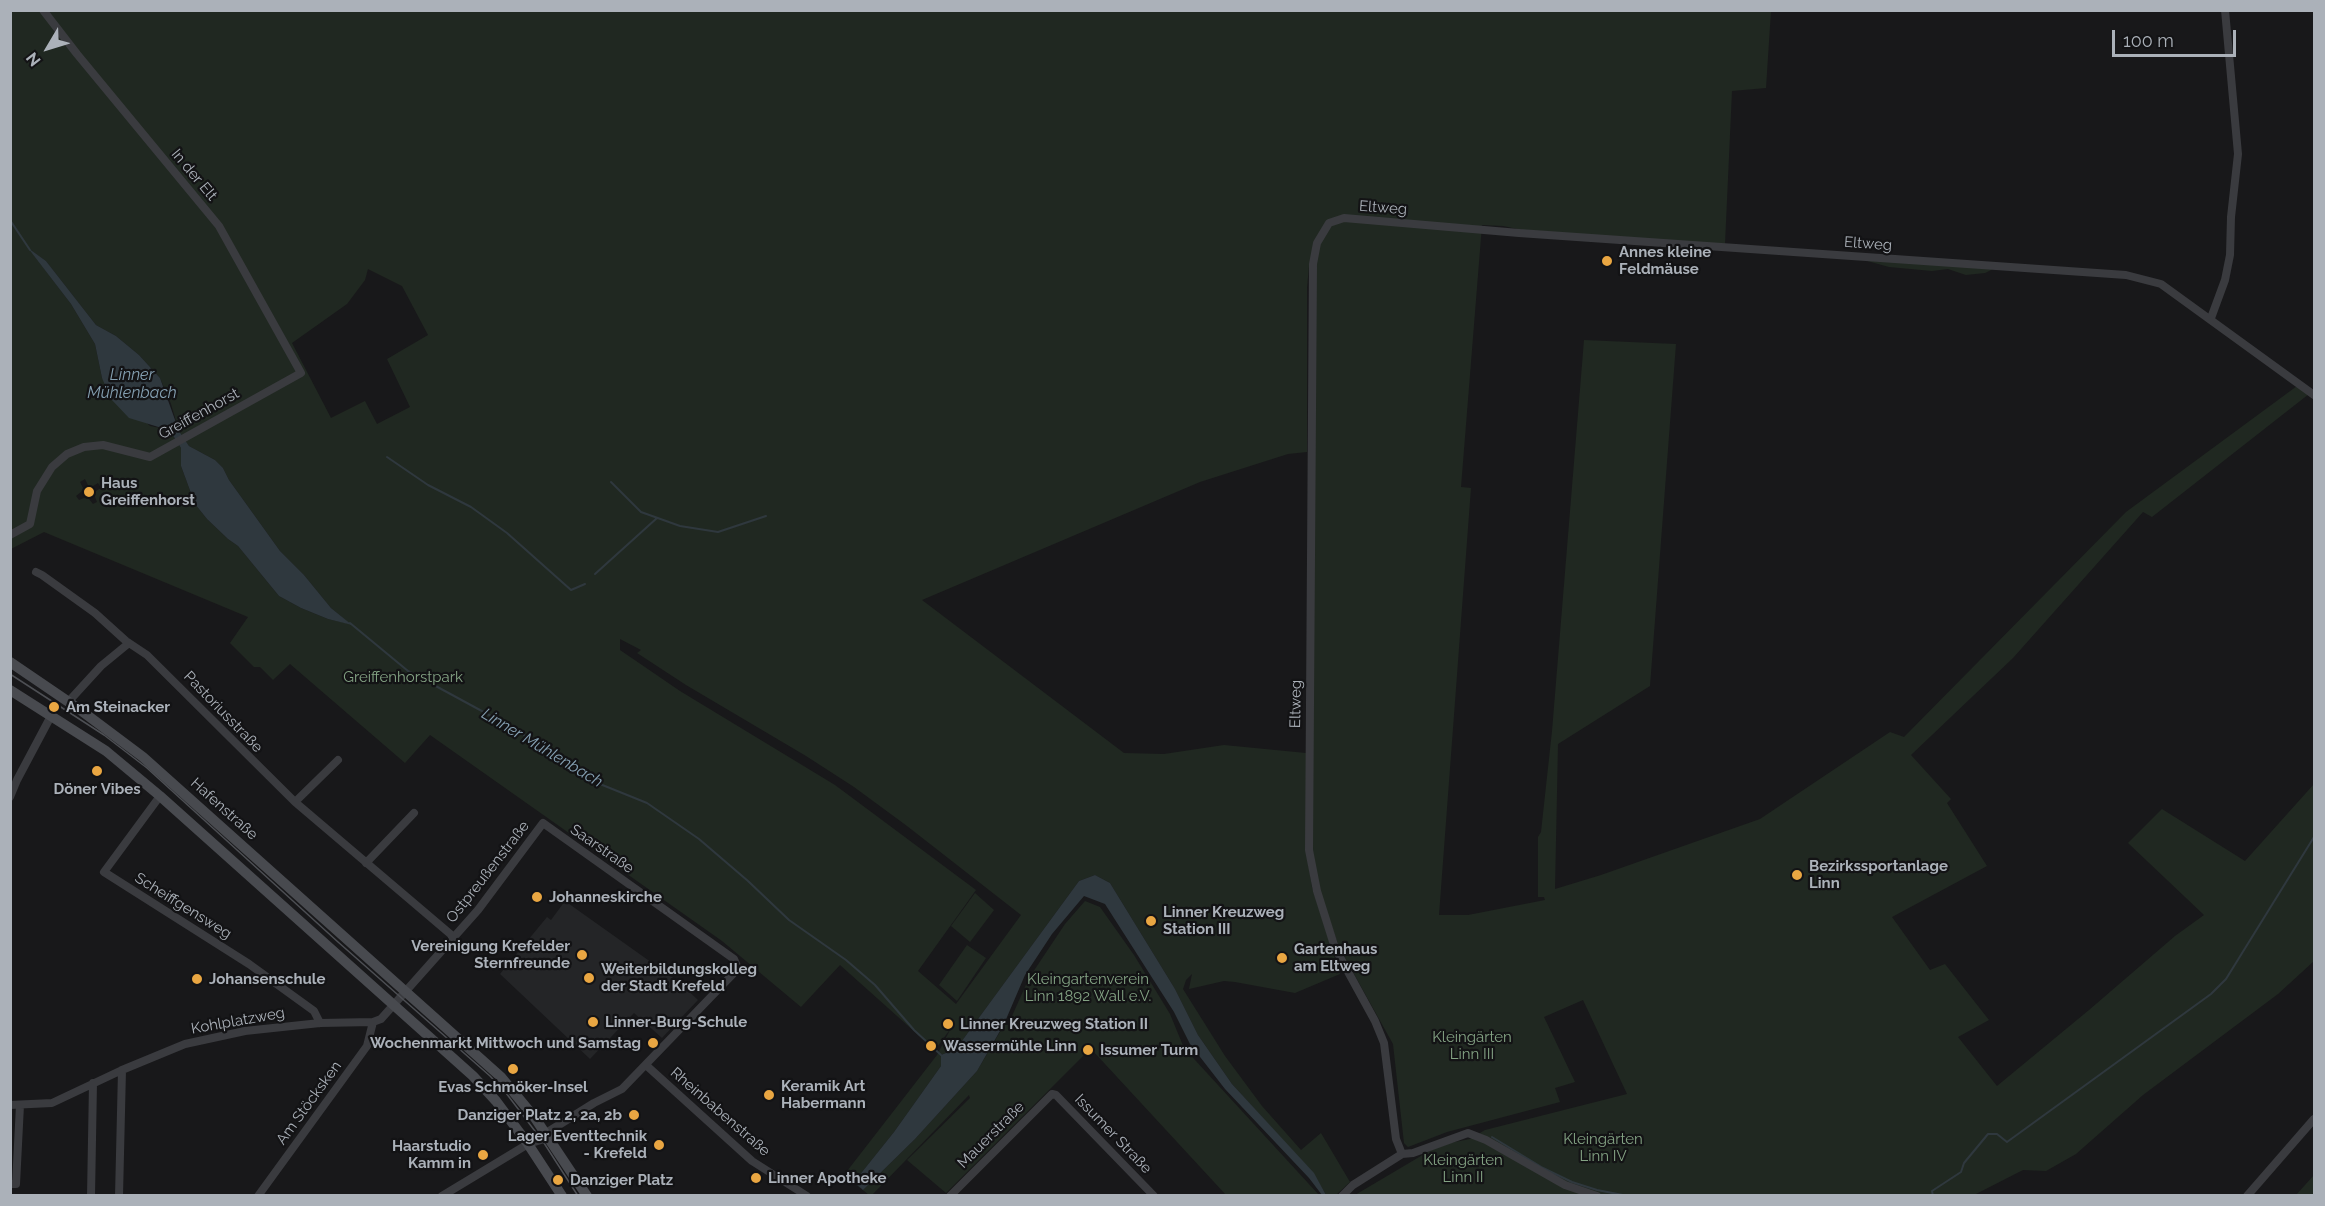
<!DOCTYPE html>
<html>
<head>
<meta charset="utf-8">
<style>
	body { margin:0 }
	#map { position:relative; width:2325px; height:1206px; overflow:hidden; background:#18181a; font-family:Raleway,sans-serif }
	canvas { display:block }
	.frame { position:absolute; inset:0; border:12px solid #abb1b9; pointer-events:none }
	.north { position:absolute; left:18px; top:18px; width:60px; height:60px; -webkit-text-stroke:4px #131315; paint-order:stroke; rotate:232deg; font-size:16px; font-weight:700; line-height:24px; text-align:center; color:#abb1b9 }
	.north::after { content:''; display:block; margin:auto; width:21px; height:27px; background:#abb1b9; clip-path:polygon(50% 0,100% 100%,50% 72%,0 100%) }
	.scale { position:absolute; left:2112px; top:30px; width:124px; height:27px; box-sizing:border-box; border:3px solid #abb1b9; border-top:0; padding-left:8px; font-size:18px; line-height:21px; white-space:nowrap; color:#abb1b9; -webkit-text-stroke:4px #131315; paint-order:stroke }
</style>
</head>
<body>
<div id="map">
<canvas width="2325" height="1206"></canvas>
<div class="frame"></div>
<div class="north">N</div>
<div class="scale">100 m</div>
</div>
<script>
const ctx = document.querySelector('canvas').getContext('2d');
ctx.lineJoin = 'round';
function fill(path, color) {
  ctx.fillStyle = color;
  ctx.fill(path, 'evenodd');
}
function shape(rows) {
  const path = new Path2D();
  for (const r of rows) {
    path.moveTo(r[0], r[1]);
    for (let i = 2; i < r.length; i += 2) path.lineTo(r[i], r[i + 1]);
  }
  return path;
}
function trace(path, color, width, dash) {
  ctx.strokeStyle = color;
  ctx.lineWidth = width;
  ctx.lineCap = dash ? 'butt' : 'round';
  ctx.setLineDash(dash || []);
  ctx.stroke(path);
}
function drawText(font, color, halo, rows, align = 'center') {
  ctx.font = font + ' Raleway,sans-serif';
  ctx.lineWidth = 4.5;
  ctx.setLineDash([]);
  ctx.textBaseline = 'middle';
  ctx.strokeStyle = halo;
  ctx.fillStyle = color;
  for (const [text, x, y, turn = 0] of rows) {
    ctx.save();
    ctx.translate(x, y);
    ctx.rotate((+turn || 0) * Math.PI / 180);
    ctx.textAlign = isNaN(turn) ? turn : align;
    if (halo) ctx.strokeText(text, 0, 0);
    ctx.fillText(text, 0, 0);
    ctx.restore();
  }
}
const built = shape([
	[565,901,679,982,698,1000,662,1038,634,1013,590,1059,500,974,547,917,551,920]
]);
const green = shape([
	[10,11,1771,11,1766,88,1732,91,1725,244,1537,233,1503,226,1482,225,1461,487,1471,488,1439,915,1468,915,1545,900,1544,897,1538,897,1538,837,1541,832,1552,731,1584,340,1676,344,1650,686,1558,744,1555,889,1601,875,1760,819,1890,732,1904,737,2126,512,2297,386,2309,394,2152,517,2143,512,2013,658,1911,755,1951,799,1947,803,1987,866,1892,917,1930,970,1945,964,1989,1020,1958,1037,1997,1086,2089,1010,2175,936,2204,915,2128,843,2162,809,2245,861,2314,784,2314,961,2278,994,2143,1095,2076,1154,2046,1171,2023,1170,1974,1195,1355,1195,1431,1150,1450,1143,1470,1139,1485,1130,1627,1094,1583,1000,1544,1017,1575,1082,1555,1088,1560,1102,1447,1132,1408,1147,1404,1143,1393,1044,1339,947,1319,890,1313,855,1309,266,1307,288,1307,452,1288,454,1200,482,922,600,1124,753,1164,754,1224,745,1306,753,1307,855,1312,887,1340,974,1295,993,1235,982,1224,981,1189,989,1192,974,1186,980,1183,989,1225,1056,1262,1106,1301,1150,1321,1133,1350,1182,1336,1195,1326,1195,1313,1173,1232,1084,1198,1035,1175,989,1110,883,1095,875,1079,881,956,1049,941,1055,941,1066,894,1132,854,1182,863,1190,915,1139,977,1071,1004,1025,1008,1025,1029,978,1065,924,1085,901,1100,907,1134,955,1170,1014,1184,1048,1319,1195,1226,1195,1093,1051,1094,1049,1088,1043,1081,1050,1085,1054,946,1193,907,1160,970,1098,969,1095,872,1195,869,1195,844,1175,937,1055,951,1028,935,1050,840,965,801,1007,722,941,430,735,405,763,290,664,273,680,260,667,254,667,230,643,248,617,44,532,11,549],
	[30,250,46,261,96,325,116,336,139,355,160,378,171,404,179,431,189,446,215,460,223,468,229,480,280,551,304,575,331,608,350,624,328,619,301,608,279,596,238,546,228,539,207,519,195,504,181,466,181,448,172,434,165,429,150,426,102,378,95,344,71,304],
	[368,269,402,286,428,335,387,359,410,407,377,424,365,401,331,418,292,343,347,304,365,280],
	[85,479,88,485,93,486,98,483,101,488,96,491,95,497,97,502,93,504,89,499,84,498,79,500,76,496,81,492,83,488,80,482],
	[620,639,641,650,637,653,686,685,806,756,854,787,907,826,1021,915,956,1004,918,971,976,890,835,785,680,691,620,650],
	[1860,259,1993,269,1985,273,1966,275,1948,269,1932,271,1889,267],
	[975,893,994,910,970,942,951,926],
	[967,945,986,958,957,1001,939,985],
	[2314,1175,2314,1195,2296,1195]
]);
const water = shape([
	[28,248,46,261,96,325,116,336,139,355,160,378,179,431,189,446,215,460,223,468,229,480,280,551,304,575,331,608,352,625,328,619,301,608,279,596,238,546,228,539,207,519,195,504,181,466,181,448,172,434,165,429,129,418,111,399,102,378,95,344,71,304],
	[1095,875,1110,883,1175,989,1198,1035,1232,1084,1314,1173,1326,1195,1322,1195,1309,1178,1225,1089,1190,1044,1174,1012,1105,904,1084,896,1052,934,1025,975,1004,1024,977,1071,915,1139,863,1190,854,1182,894,1132,941,1066,941,1055,956,1049,1079,881]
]);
const stream = shape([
	[10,220,30,250],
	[387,457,428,485,471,507,507,533,571,590,585,584],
	[611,482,641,512,680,526,718,532,766,516],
	[595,574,657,518],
	[350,623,408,671,515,729,590,780,647,803,699,839,748,881,789,920,846,960,875,985,914,1030,941,1055],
	[1492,1137,1543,1168,1572,1182,1597,1190,1628,1196],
	[1933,1196,1932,1191,1961,1172,1964,1163,1988,1134,1997,1134,2007,1142,2211,994,2226,979,2314,837]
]);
const street = shape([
	[2211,318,2225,280,2230,255,2231,217,2238,154,2225,10],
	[10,535,30,524,37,491,52,467,67,454,84,447,103,445,150,457,301,373,219,226,77,54,43,10],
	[36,572,42,575,95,613,126,641,147,655,295,802,455,938],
	[69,701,101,666,129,643],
	[160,796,104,872,249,964,314,1011,320,1023],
	[10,797,17,780,51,716],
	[295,802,338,760],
	[366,863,414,813],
	[647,1066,752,1161,807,1196],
	[10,1105,52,1103,122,1070,185,1044,245,1031,320,1023,373,1022,381,1019,478,910,543,823,734,959,737,966,733,974,622,1089,594,1103,546,1133,541,1140,528,1144,442,1196],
	[1402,1154,1396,1139,1384,1043,1375,1021,1335,948,1317,891,1309,850,1313,264,1317,243,1329,223,1344,218,1519,233,2126,275,2161,284,2314,395],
	[10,1184,16,1184,20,1105],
	[91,1196,93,1083],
	[119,1196,122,1070],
	[258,1196,367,1046,373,1022],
	[950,1196,1052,1094,1056,1095,1154,1196],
	[1342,1196,1353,1185,1402,1154,1413,1153,1468,1133,1486,1140,1565,1185,1597,1196],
	[2247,1196,2314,1119]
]);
const secondary = shape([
	[10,662,79,709,143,757,501,1077,535,1118,587,1196],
	[10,690,106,751,160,796,473,1076,496,1101,528,1144,562,1196]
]);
const tram = shape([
	[10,674,104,735,147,768,338,942,490,1076,506,1093,544,1143,578,1196]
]);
const markers = [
	[1607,261,6,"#e9a642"],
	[89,492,6,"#e9a642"],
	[54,707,6,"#e9a642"],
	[97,771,6,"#e9a642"],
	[1797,875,6,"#e9a642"],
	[537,897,6,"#e9a642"],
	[1151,921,6,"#e9a642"],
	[582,955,6,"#e9a642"],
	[1282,958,6,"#e9a642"],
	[589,978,6,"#e9a642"],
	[197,979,6,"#e9a642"],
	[593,1022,6,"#e9a642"],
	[948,1024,6,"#e9a642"],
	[653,1043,6,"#e9a642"],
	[931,1046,6,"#e9a642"],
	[1088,1050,6,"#e9a642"],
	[513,1069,6,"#e9a642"],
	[769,1095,6,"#e9a642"],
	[634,1115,6,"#e9a642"],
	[659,1145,6,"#e9a642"],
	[483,1155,6,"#e9a642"],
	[756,1178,6,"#e9a642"],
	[558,1180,6,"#e9a642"]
];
const streetNames = [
	["In der Elt",194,175,50],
	["Eltweg",1383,208,4],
	["Eltweg",1868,244,4],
	["Greiffenhorst",199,414,-29],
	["Eltweg",1296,704,-89],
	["Pastoriusstraße",223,712,46],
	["Hafenstraße",224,809,42],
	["Saarstraße",602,849,35],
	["Ostpreußenstraße",488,872,-52],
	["Scheiffgensweg",183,906,32],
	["Kohlplatzweg",238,1021,-10],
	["Am Stöcksken",309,1103,-54],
	["Rheinbabenstraße",720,1112,41],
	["Issumer Straße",1113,1134,46],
	["Mauerstraße",991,1135,-45]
];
const poiNames = [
	["Annes kleine",1619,252],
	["Feldmäuse",1619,269],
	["Haus",101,483],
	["Greiffenhorst",101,500],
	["Am Steinacker",66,707],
	["Döner Vibes",97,789,"center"],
	["Bezirkssportanlage",1809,866],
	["Linn",1809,883],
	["Johanneskirche",549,897],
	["Linner Kreuzweg",1163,912],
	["Station III",1163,929],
	["Vereinigung Krefelder",570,946,"right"],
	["Sternfreunde",570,963,"right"],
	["Gartenhaus",1294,949],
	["am Eltweg",1294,966],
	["Weiterbildungskolleg",601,969],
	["der Stadt Krefeld",601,986],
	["Johansenschule",209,979],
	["Linner-Burg-Schule",605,1022],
	["Linner Kreuzweg Station II",960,1024],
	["Wochenmarkt Mittwoch und Samstag",641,1043,"right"],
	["Wassermühle Linn",943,1046],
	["Issumer Turm",1100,1050],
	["Keramik Art",781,1086],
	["Habermann",781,1103],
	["Evas Schmöker-Insel",513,1087,"center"],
	["Danziger Platz 2, 2a, 2b",622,1115,"right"],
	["Lager Eventtechnik",647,1136,"right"],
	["- Krefeld",647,1153,"right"],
	["Haarstudio",471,1146,"right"],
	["Kamm in",471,1163,"right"],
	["Linner Apotheke",768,1178],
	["Danziger Platz",570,1180]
];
const parkNames = [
	["Greiffenhorstpark",403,677],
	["Kleingartenverein",1088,979],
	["Linn 1892 Wall e.V.",1088,996],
	["Kleingärten",1472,1037],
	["Linn III",1472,1054],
	["Kleingärten",1603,1139],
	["Linn IV",1603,1156],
	["Kleingärten",1463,1160],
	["Linn II",1463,1177]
];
const waterNames = [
	["Linner",132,375],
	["Mühlenbach",132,393],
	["Linner Mühlenbach",542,748,31]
];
fill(built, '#242527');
fill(green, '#202821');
fill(water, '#2f383e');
trace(stream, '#2f383e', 2);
trace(street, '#3a3b3f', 8);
trace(secondary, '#484a4f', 10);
trace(tram, '#4d4f54', 1.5);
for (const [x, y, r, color] of markers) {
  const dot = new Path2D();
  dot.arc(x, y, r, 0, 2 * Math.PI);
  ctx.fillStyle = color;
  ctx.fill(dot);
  trace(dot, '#131315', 2);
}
drawText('15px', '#abb1b9', '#131315', streetNames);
drawText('bold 15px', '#abb1b9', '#131315', poiNames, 'left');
drawText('15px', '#84a384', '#131315', parkNames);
drawText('italic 16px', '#85a0b2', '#131315', waterNames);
</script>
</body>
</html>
